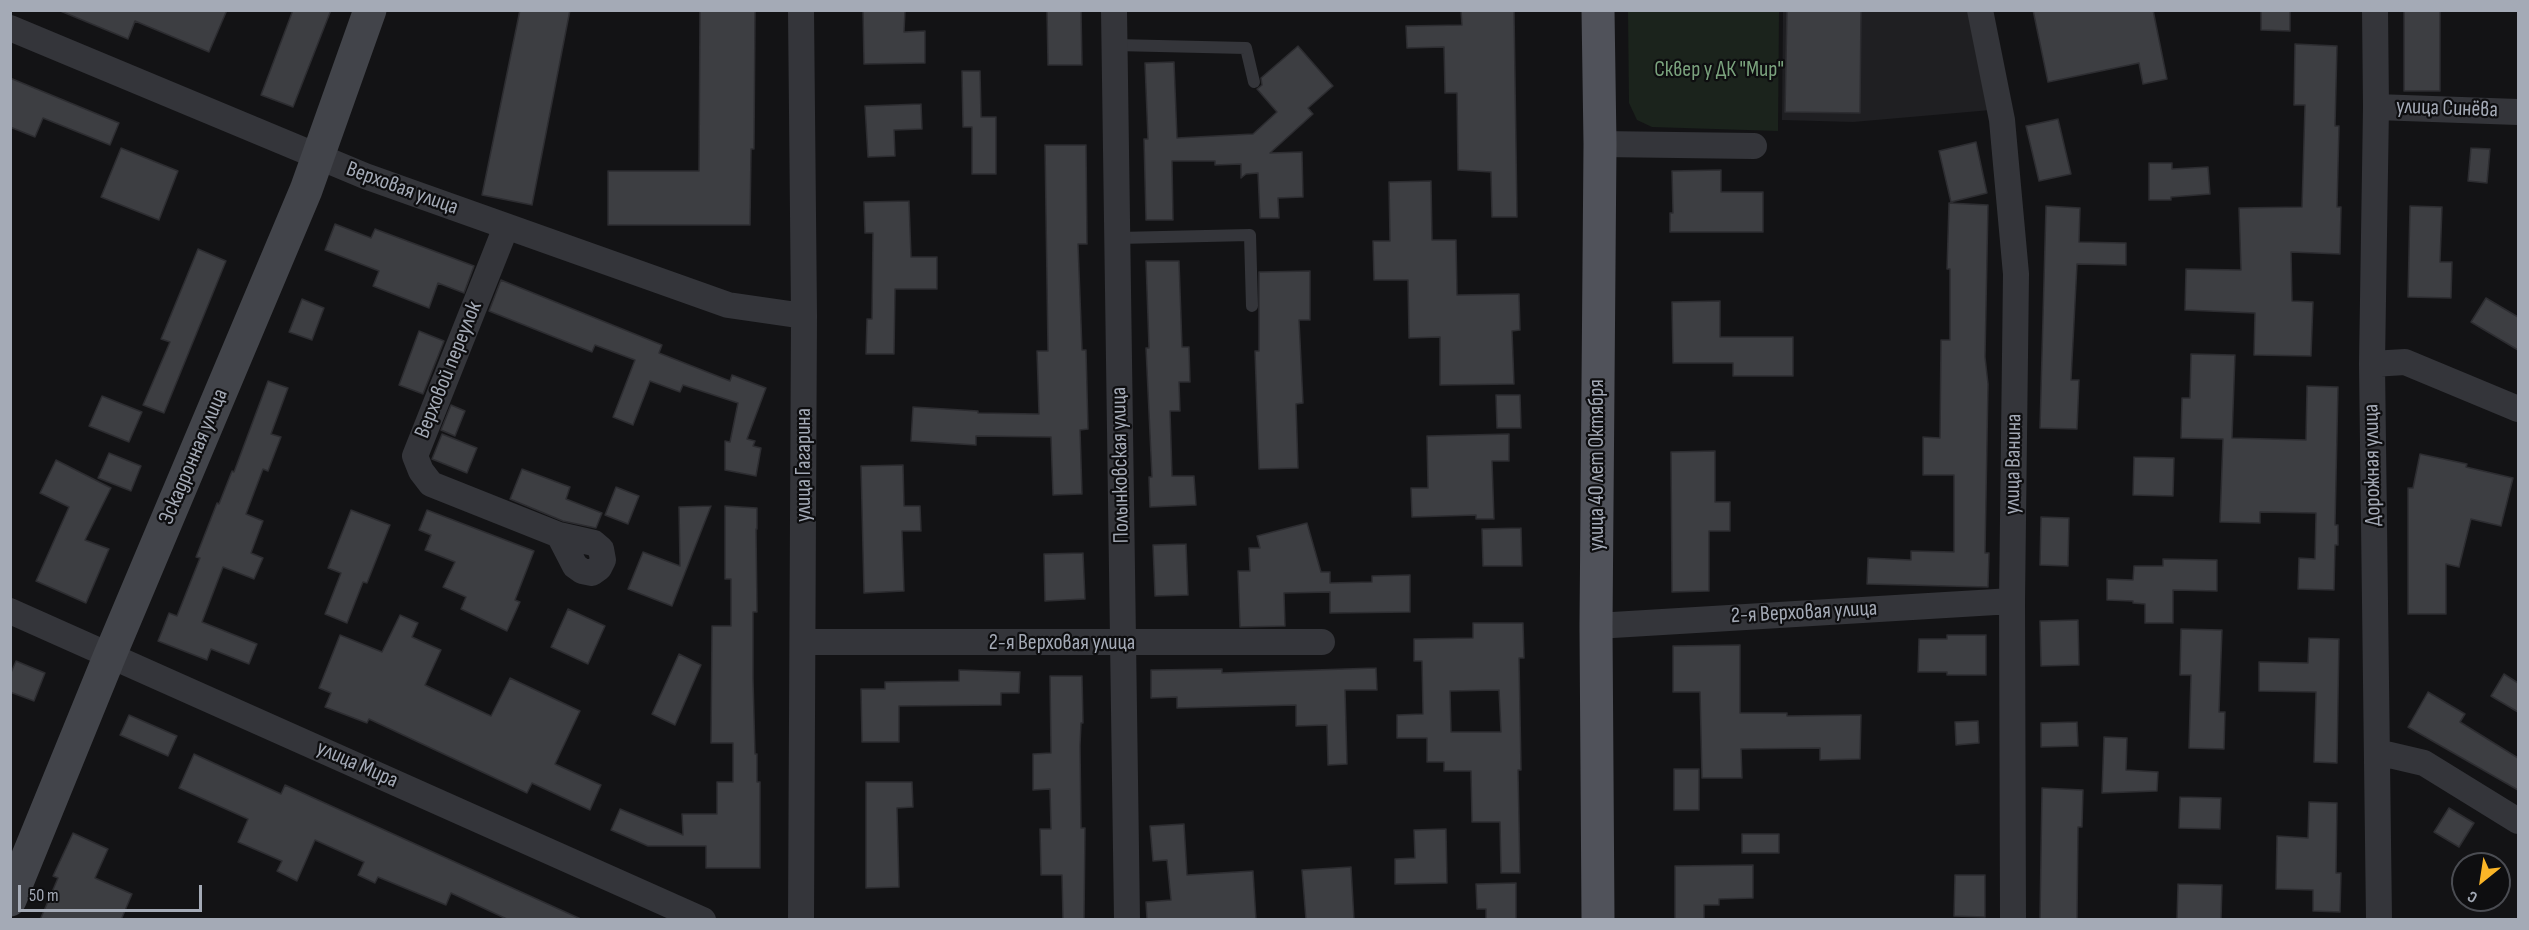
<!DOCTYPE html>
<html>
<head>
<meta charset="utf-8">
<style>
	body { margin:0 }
	#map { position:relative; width:2529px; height:930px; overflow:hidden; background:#131315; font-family:"Sofia Sans Condensed",sans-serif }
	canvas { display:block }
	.frame { position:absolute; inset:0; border:12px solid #a4aab6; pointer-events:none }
	.north { position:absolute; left:2451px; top:852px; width:60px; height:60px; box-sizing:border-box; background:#0e0e10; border:2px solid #4a4c52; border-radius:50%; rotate:210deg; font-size:16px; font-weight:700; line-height:24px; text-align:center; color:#a4aab6 }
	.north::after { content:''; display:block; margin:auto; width:21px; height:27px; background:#fab527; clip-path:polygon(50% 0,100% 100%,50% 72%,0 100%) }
	.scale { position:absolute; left:18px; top:885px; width:184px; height:27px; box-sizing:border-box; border:3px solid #a4aab6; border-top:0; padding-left:8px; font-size:18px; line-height:21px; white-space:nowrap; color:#a4aab6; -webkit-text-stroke:4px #0e0e10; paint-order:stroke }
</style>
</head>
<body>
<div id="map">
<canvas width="2529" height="930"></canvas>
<div class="frame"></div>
<div class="north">С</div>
<div class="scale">50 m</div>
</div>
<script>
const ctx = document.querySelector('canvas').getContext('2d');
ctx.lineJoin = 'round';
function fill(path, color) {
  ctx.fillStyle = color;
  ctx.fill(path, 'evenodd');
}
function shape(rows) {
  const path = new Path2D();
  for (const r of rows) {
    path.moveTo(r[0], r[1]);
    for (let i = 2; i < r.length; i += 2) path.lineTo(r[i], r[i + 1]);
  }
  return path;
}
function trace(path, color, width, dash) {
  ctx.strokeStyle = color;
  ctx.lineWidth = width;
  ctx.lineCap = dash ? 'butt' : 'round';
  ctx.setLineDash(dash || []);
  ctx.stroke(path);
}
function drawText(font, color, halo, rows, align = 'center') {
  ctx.font = font + ' "Sofia Sans Condensed",sans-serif';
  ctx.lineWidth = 4.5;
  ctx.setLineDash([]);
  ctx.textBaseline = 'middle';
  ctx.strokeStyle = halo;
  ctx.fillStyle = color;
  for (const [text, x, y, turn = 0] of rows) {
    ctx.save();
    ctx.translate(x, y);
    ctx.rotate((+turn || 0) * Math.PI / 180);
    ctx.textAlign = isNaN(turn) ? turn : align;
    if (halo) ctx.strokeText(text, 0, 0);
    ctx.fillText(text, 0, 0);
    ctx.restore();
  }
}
const built = shape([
	[1783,11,1971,11,1991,110,1853,122,1782,120]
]);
const green = shape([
	[1628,11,1779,11,1778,131,1652,127,1637,120,1629,103]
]);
const building = shape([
	[58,10,227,10,209,52,135,21,128,39,58,10],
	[293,10,331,10,293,107,261,95,293,10],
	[520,10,570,10,532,205,482,195,520,10],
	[700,10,755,10,754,149,751,149,750,225,608,225,608,171,699,171,700,10],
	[863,10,905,10,904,32,925,31,925,63,864,64,863,10],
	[1047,10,1081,10,1082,65,1048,65,1047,10],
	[1461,10,1514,10,1517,217,1492,217,1491,172,1458,170,1457,93,1445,93,1444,47,1407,48,1406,26,1462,25,1461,10],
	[1787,10,1861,10,1860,113,1785,112,1787,10],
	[2033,10,2153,10,2167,79,2143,84,2139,63,2048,82,2033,10],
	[2261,10,2290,10,2290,31,2261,30,2261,10],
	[2404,10,2440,10,2440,91,2404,91,2404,10],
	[2295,44,2337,46,2335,126,2339,126,2337,207,2341,207,2340,254,2291,252,2292,301,2313,302,2311,356,2254,355,2255,313,2185,310,2186,269,2241,270,2239,208,2302,207,2305,105,2294,105,2295,44],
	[1298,46,1333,86,1308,108,1313,114,1270,153,1302,152,1303,197,1278,198,1279,218,1260,218,1258,173,1246,174,1241,178,1241,164,1215,165,1215,161,1172,161,1173,220,1146,220,1144,139,1148,139,1145,63,1174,62,1177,138,1253,134,1277,112,1257,89,1262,85,1261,78,1298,46],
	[962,71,980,71,981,117,996,117,996,174,972,174,972,127,963,127,962,71],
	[10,78,119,123,110,145,43,118,35,137,10,127,10,78],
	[921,104,922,129,894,130,895,156,868,157,865,106,921,104],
	[2058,119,2071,174,2039,181,2026,126,2058,119],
	[1976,142,1987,193,1951,202,1939,151,1976,142],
	[1045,145,1086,145,1087,244,1078,244,1082,350,1086,350,1088,429,1080,430,1082,494,1053,495,1051,437,976,436,976,445,911,441,913,407,978,411,978,413,1039,414,1037,351,1048,351,1045,145],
	[121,148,178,171,159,220,101,197,121,148],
	[2471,148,2490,149,2487,183,2468,181,2471,148],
	[2149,163,2172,163,2172,169,2208,167,2210,194,2171,197,2171,200,2149,200,2149,163],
	[1721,170,1721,192,1763,192,1763,232,1670,232,1670,213,1673,213,1672,171,1721,170],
	[1431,181,1432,240,1456,240,1457,295,1519,294,1520,330,1512,331,1514,384,1440,385,1440,337,1409,338,1408,280,1374,280,1373,241,1390,241,1389,182,1431,181],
	[909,201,911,257,937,257,937,289,895,289,894,354,866,354,867,319,872,319,873,233,865,233,864,202,909,201],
	[1949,203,1988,205,1985,357,1988,384,1985,553,1989,553,1988,587,1867,584,1868,558,1911,560,1911,551,1954,552,1954,475,1923,475,1923,437,1940,438,1941,340,1950,340,1950,269,1947,269,1949,203],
	[2046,206,2080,208,2079,242,2126,243,2126,265,2077,264,2071,380,2079,380,2077,429,2040,428,2046,206],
	[2410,206,2442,207,2440,262,2452,262,2451,298,2408,297,2410,206],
	[335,224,371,238,375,229,474,266,464,293,438,283,429,308,373,286,379,271,325,250,335,224],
	[198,249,226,261,164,413,143,405,170,342,161,339,198,249],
	[1146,261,1179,261,1182,347,1189,347,1190,382,1179,382,1180,411,1170,411,1172,476,1194,476,1196,505,1150,507,1149,477,1152,477,1146,348,1149,348,1146,261],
	[1310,271,1310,320,1299,320,1303,403,1296,404,1298,468,1259,469,1255,351,1259,351,1259,272,1310,271],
	[501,280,662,345,659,353,730,381,732,375,766,388,747,439,755,441,753,446,761,448,756,476,725,470,725,441,730,442,738,403,683,385,680,392,650,381,633,425,613,417,635,360,595,345,592,352,489,311,501,280],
	[2486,298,2518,317,2518,350,2471,322,2486,298],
	[302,299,324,308,312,340,289,332,302,299],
	[1720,301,1720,337,1793,337,1793,376,1733,376,1733,363,1673,363,1672,302,1720,301],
	[419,331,444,341,423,394,399,385,419,331],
	[2191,354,2235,355,2232,438,2306,440,2307,386,2338,387,2335,525,2338,525,2338,545,2335,545,2334,590,2298,589,2299,558,2315,559,2316,513,2260,512,2260,523,2220,522,2223,439,2181,438,2182,398,2190,398,2191,354],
	[268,381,288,388,271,434,281,437,268,471,263,469,246,514,263,521,251,553,263,558,254,579,223,567,202,622,257,644,249,664,211,649,207,660,158,641,169,613,177,616,200,558,196,557,217,503,219,504,232,471,234,472,268,381],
	[1496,395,1520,395,1521,428,1497,428,1496,395],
	[102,396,142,412,129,442,89,426,102,396],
	[451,405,465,411,455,436,441,430,451,405],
	[442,434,477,448,467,473,432,459,442,434],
	[1509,434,1509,461,1492,461,1494,519,1476,519,1476,515,1412,517,1411,488,1428,488,1427,436,1509,434],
	[1715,451,1715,502,1730,502,1730,531,1709,531,1709,591,1672,592,1671,452,1715,451],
	[109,453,141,466,131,491,98,478,109,453],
	[2420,454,2467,464,2466,467,2513,478,2501,526,2471,519,2459,567,2446,564,2446,614,2408,614,2408,488,2413,488,2420,454],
	[2134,457,2174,458,2173,496,2133,495,2134,457],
	[56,460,111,488,85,540,109,549,86,603,36,581,69,507,40,493,56,460],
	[903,465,904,506,920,506,921,531,902,531,904,591,864,593,861,466,903,465],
	[522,469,570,487,566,499,602,513,596,528,563,521,510,499,522,469],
	[616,487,639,496,628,524,605,515,616,487],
	[711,506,672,606,628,589,643,552,680,566,679,507,711,506],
	[725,506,757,508,757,529,756,529,757,612,753,612,753,679,755,754,757,754,757,782,760,782,760,868,706,868,706,846,648,846,611,830,620,809,683,835,682,814,717,814,717,782,733,782,733,743,711,743,712,626,731,626,731,579,725,579,725,506],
	[351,510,390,525,367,583,363,582,347,623,325,614,341,573,328,568,351,510],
	[427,510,534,551,515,600,520,602,507,631,461,609,466,597,443,587,455,562,425,550,431,535,419,530,427,510],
	[2041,517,2069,518,2068,566,2040,565,2041,517],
	[1307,523,1321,572,1330,572,1330,583,1372,582,1372,576,1410,575,1410,612,1330,613,1330,592,1284,593,1285,626,1240,627,1238,571,1250,571,1249,548,1260,548,1257,536,1307,523],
	[1521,528,1522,566,1483,566,1482,529,1521,528],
	[1186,544,1188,595,1155,596,1153,545,1186,544],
	[1083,553,1085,599,1045,601,1044,554,1083,553],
	[2163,559,2217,560,2217,591,2173,590,2173,623,2145,623,2145,604,2133,603,2133,601,2107,600,2107,579,2133,580,2134,566,2163,566,2163,559],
	[568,609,605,626,588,664,551,647,568,609],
	[400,615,418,623,412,637,441,650,425,685,491,716,510,678,580,711,555,764,601,785,590,810,532,783,527,793,369,719,367,723,325,707,331,693,319,688,340,635,382,652,400,615],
	[2078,620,2079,665,2041,666,2040,621,2078,620],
	[1473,623,1523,623,1524,658,1519,658,1521,770,1518,770,1520,873,1501,873,1500,822,1472,822,1471,771,1444,771,1444,762,1427,762,1427,738,1397,738,1397,715,1423,714,1422,661,1414,661,1414,639,1473,638,1473,623],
	[1499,690,1501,732,1451,732,1450,691,1499,690],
	[2181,629,2222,630,2219,712,2225,712,2224,749,2189,748,2191,675,2180,675,2181,629],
	[1947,635,1986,635,1986,675,1947,675,1947,672,1918,672,1919,639,1947,639,1947,635],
	[2309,638,2339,639,2337,763,2314,762,2316,692,2259,691,2259,662,2308,663,2309,638],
	[1740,645,1740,713,1787,713,1787,716,1861,715,1860,759,1820,760,1820,748,1741,749,1742,778,1702,778,1700,692,1673,692,1673,646,1740,645],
	[679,654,701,665,675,725,652,714,679,654],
	[16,661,45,673,34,701,10,692,10,675,16,661],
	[1376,668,1377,690,1345,690,1347,764,1328,765,1327,725,1296,726,1296,705,1177,708,1177,697,1151,698,1151,670,1222,669,1222,673,1376,668],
	[959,670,1020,672,1019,693,1001,693,1001,705,899,706,899,742,862,742,861,689,885,689,885,682,959,681,959,670],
	[2504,674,2518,683,2518,712,2491,696,2504,674],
	[1050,676,1082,676,1083,723,1081,723,1080,746,1081,828,1085,828,1084,920,1063,920,1062,875,1041,875,1040,829,1051,829,1050,789,1033,790,1033,754,1051,753,1050,676],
	[2428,692,2465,714,2460,722,2518,758,2518,790,2408,727,2428,692],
	[129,715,177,736,168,756,120,735,129,715],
	[1978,721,1979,743,1956,745,1955,722,1978,721],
	[2077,722,2078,746,2041,747,2041,723,2077,722],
	[2104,737,2127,738,2126,770,2158,772,2157,791,2102,793,2104,737],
	[194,754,281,794,285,785,583,920,509,920,451,893,446,905,378,877,375,883,358,875,364,862,315,840,297,881,277,871,282,861,238,842,248,819,179,788,194,754],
	[1674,769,1699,769,1699,810,1674,810,1674,769],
	[866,782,912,782,913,807,897,808,899,887,866,888,866,782],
	[2042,788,2083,790,2082,827,2078,827,2077,920,2040,920,2042,788],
	[2180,797,2221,798,2220,829,2179,828,2180,797],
	[2309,802,2337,803,2336,873,2341,873,2340,912,2313,911,2313,890,2276,889,2277,836,2308,838,2309,802],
	[2449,808,2474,823,2459,847,2434,832,2449,808],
	[1184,824,1187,875,1253,871,1256,920,1147,920,1146,902,1171,900,1167,860,1153,861,1150,826,1184,824],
	[1446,829,1447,883,1395,884,1395,859,1415,858,1414,830,1446,829],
	[73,833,108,849,95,878,132,894,121,920,40,920,58,878,53,876,73,833],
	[1742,834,1779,834,1779,853,1742,853,1742,834],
	[1753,865,1753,898,1719,899,1719,905,1704,905,1704,920,1675,920,1675,866,1753,865],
	[1351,867,1354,920,1306,920,1302,870,1351,867],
	[1955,875,1985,875,1985,917,1954,916,1955,875],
	[1516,883,1516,920,1486,920,1486,909,1477,909,1476,884,1516,883],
	[2178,884,2222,885,2221,920,2177,920,2178,884]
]);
const lane = shape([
	[1115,45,1246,48,1254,82],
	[1118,238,1250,235,1252,306]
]);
const street = shape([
	[801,10,804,316,801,920],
	[1114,10,1127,920],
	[1980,10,2002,120,2016,274,2012,601,2013,920],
	[2375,10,2376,107,2372,364,2379,920],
	[10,28,365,176,728,305,804,316],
	[2376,107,2518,112],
	[1600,144,1754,146],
	[506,227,415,456,421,471,431,484,559,535,575,566,582,571,592,573,599,568,603,560,601,549,594,543,559,535],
	[2372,364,2405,362,2518,409],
	[10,611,703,920],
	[1596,626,2012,601],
	[803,642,1322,642],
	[2377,752,2424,763,2518,821]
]);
const secondary = shape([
	[10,900,110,655,306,190,370,10]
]);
const primary = shape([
	[1598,10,1600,144,1596,626,1598,920]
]);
const parkNames = [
	["Сквер у ДК \"Мир\"",1719,70]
];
const streetNames = [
	["улица Синёва",2447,109,2],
	["Верховая улица",402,189,20],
	["Верховой переулок",449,370,-68],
	["Эскадронная улица",194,457,-67],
	["улица Ванина",2014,464,-89],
	["улица Гагарина",804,465,-90],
	["Полынковская улица",1121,465,-91],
	["улица 40 лет Октября",1597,465,-90],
	["Дорожная улица",2373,465,-91],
	["2-я Верховая улица",1804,613,-3],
	["2-я Верховая улица",1062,643],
	["улица Мира",357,765,24]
];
fill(built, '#1f1f22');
fill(green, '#1b231c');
fill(building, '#3d3e42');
trace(building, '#2d2d31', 1.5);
trace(lane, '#34353a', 12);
trace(street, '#34353a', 26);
trace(secondary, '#42444a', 33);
trace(primary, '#50525a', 33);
drawText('22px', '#7aa27d', '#0e0e10', parkNames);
drawText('22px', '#a4aab6', '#0e0e10', streetNames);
</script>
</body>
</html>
